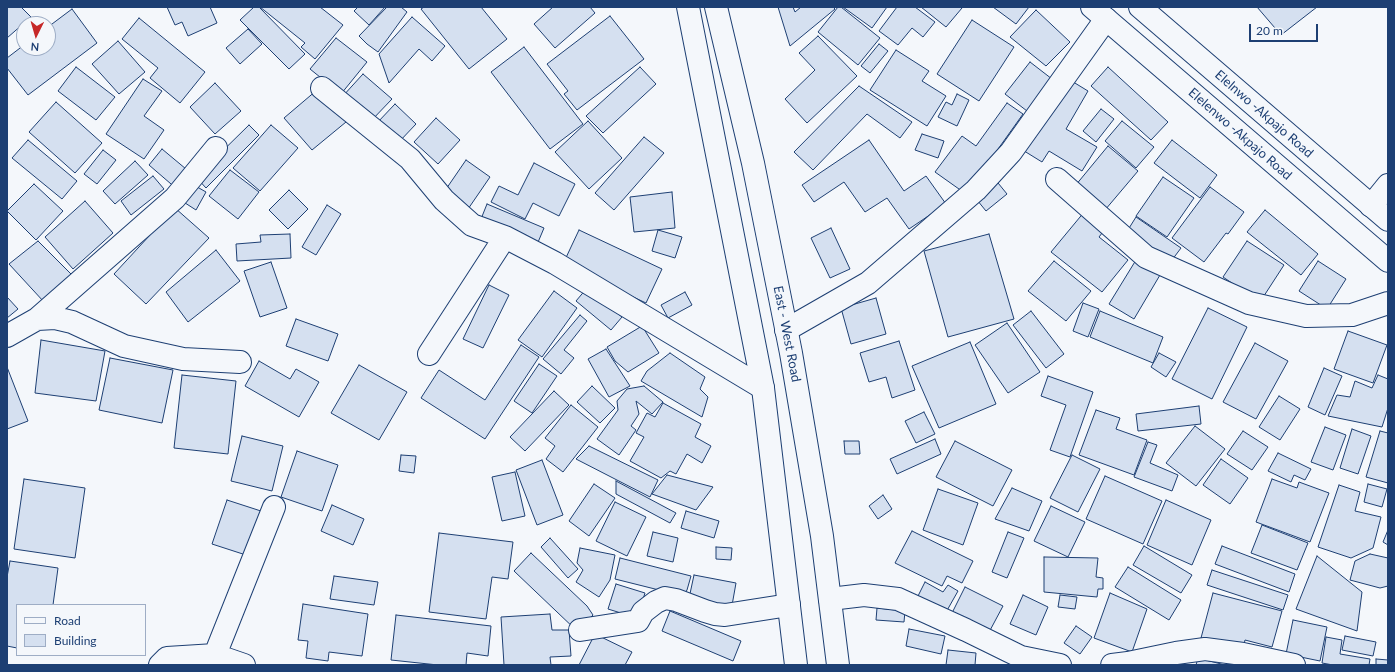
<!DOCTYPE html>
<html>
<head>
<meta charset="utf-8">
<style>
	body { margin:0 }
	#map { position:relative; width:1395px; height:672px; overflow:hidden; background:#f4f7fb; font-family:Lato,sans-serif }
	canvas { display:block }
	.frame { position:absolute; inset:0; border:8px solid #1d3f73; pointer-events:none }
	.legend { position:absolute; left:16px; top:604px; width:130px; height:52px; box-sizing:border-box; background:#f4f7fb; border:1px solid #9eadc5; margin:0; padding:5px 7px; list-style:none; font-size:12px; color:#1d3f73 }
	.legend li { display:flex; align-items:center; gap:8px; height:20px }
	.legend b { width:20px; border:1px solid #9eadc5 }
	.north { position:absolute; left:16px; top:16px; width:40px; height:40px; box-sizing:border-box; background:#f4f7fb; border:1px solid #9eadc5; border-radius:50%; rotate:185deg; font-size:11px; font-weight:700; line-height:16px; text-align:center; color:#1d3f73 }
	.north::after { content:''; display:block; margin:auto; width:14px; height:18px; background:#c62828; clip-path:polygon(50% 0,100% 100%,50% 72%,0 100%) }
	.scale { position:absolute; left:1249px; top:24px; width:69px; height:18px; box-sizing:border-box; border:2px solid #1d3f73; border-top:0; padding-left:5px; font-size:12px; line-height:14px; white-space:nowrap; color:#1d3f73; -webkit-text-stroke:3px #f4f7fb; paint-order:stroke }
</style>
</head>
<body>
<div id="map">
<canvas width="1395" height="672"></canvas>
<div class="frame"></div>
<ul class="legend">
<li><b style="height:5px;background:#f4f7fb"></b>Road</li>
<li><b style="height:11px;background:#d5e0f0"></b>Building</li>
</ul>
<div class="north">N</div>
<div class="scale">20 m</div>
</div>
<script>
const ctx = document.querySelector('canvas').getContext('2d');
ctx.lineJoin = 'round';
function fill(path, color) {
  ctx.fillStyle = color;
  ctx.fill(path, 'evenodd');
}
function shape(rows) {
  const path = new Path2D();
  for (const r of rows) {
    path.moveTo(r[0], r[1]);
    for (let i = 2; i < r.length; i += 2) path.lineTo(r[i], r[i + 1]);
  }
  return path;
}
function trace(path, color, width, dash) {
  ctx.strokeStyle = color;
  ctx.lineWidth = width;
  ctx.lineCap = dash ? 'butt' : 'round';
  ctx.setLineDash(dash || []);
  ctx.stroke(path);
}
function drawText(font, color, halo, rows, align = 'center') {
  ctx.font = font + ' Lato,sans-serif';
  ctx.lineWidth = 3;
  ctx.setLineDash([]);
  ctx.textBaseline = 'middle';
  ctx.strokeStyle = halo;
  ctx.fillStyle = color;
  for (const [text, x, y, turn = 0] of rows) {
    ctx.save();
    ctx.translate(x, y);
    ctx.rotate((+turn || 0) * Math.PI / 180);
    ctx.textAlign = isNaN(turn) ? turn : align;
    if (halo) ctx.strokeText(text, 0, 0);
    ctx.fillText(text, 0, 0);
    ctx.restore();
  }
}
const building = shape([
	[7,7,21,7,31,17,7,38,7,7],
	[167,7,210,7,217,23,188,36,182,22,175,25,167,7],
	[254,7,259,7,305,54,289,69,240,20,254,7],
	[260,7,320,7,343,25,315,59,301,47,305,43,260,7],
	[358,7,385,7,369,25,354,11,358,7],
	[387,7,401,7,407,12,378,52,367,44,359,36,387,7],
	[424,7,481,7,507,39,469,69,421,9,424,7],
	[553,7,590,7,595,13,555,48,534,24,553,7],
	[778,7,793,7,795,12,801,7,833,7,835,9,790,46,778,7],
	[838,7,841,7,880,38,858,65,818,32,838,7],
	[843,7,887,7,872,28,843,7],
	[897,7,915,7,935,22,923,37,912,28,898,45,879,31,897,7],
	[921,7,960,7,962,8,946,27,921,7],
	[993,7,1029,7,1016,24,993,7],
	[1257,7,1317,7,1281,35,1257,7],
	[72,9,97,43,28,95,7,68,7,58,24,45,24,48,48,48,48,27,72,9],
	[1036,10,1070,42,1046,66,1010,37,1036,10],
	[610,16,644,59,577,110,564,94,568,91,547,64,610,16],
	[412,17,445,46,432,61,419,49,389,83,379,54,412,17],
	[139,18,205,72,180,103,150,78,158,68,122,39,139,18],
	[972,20,1014,47,979,101,937,74,972,20],
	[248,29,262,44,240,64,226,48,248,29],
	[818,36,857,76,807,123,785,99,815,70,799,53,818,36],
	[336,38,367,62,341,94,310,69,336,38],
	[118,41,145,72,119,94,92,64,118,41],
	[879,44,888,51,870,73,861,66,879,44],
	[524,47,583,124,550,149,491,72,524,47],
	[896,50,929,71,922,81,946,96,927,126,870,90,896,50],
	[1030,62,1052,79,1027,111,1005,94,1030,62],
	[76,67,115,97,96,120,58,91,76,67],
	[640,67,656,84,603,133,586,116,640,67],
	[1108,67,1168,122,1151,140,1091,86,1108,67],
	[363,74,392,99,370,122,342,97,363,74],
	[1065,77,1088,91,1066,129,1097,147,1082,171,1049,151,1042,162,1021,149,1065,77],
	[143,79,162,91,144,116,164,130,144,159,106,134,143,79],
	[215,83,241,111,215,134,190,107,215,83],
	[859,86,912,122,900,138,867,114,813,170,794,152,859,86],
	[317,90,346,122,312,150,284,118,317,90],
	[957,94,969,100,957,126,938,117,946,102,952,105,957,94],
	[56,102,102,143,75,173,29,132,56,102],
	[1007,103,1023,114,966,194,935,172,962,136,976,146,1007,103],
	[395,104,416,124,398,143,377,123,395,104],
	[1101,109,1114,119,1096,142,1083,131,1101,109],
	[436,118,460,140,438,164,414,142,436,118],
	[588,121,622,158,589,189,555,152,588,121],
	[1122,121,1154,147,1136,168,1105,141,1122,121],
	[249,125,259,135,206,188,196,177,249,125],
	[271,125,298,148,260,191,233,168,271,125],
	[922,134,944,141,938,158,915,150,922,134],
	[644,137,664,153,614,210,595,193,644,137],
	[28,140,77,181,62,199,12,158,28,140],
	[869,140,904,191,926,176,946,204,909,229,887,198,865,212,844,182,814,202,802,185,869,140],
	[1172,140,1217,175,1200,198,1154,163,1172,140],
	[1108,146,1138,171,1105,210,1075,186,1108,146],
	[162,149,192,174,178,190,149,165,162,149],
	[103,150,116,160,97,184,84,174,103,150],
	[466,160,490,177,466,212,442,195,466,160],
	[135,161,148,175,115,204,103,191,135,161],
	[534,163,575,184,559,216,533,203,525,219,491,202,499,186,518,195,534,163],
	[230,170,259,192,238,219,209,196,230,170],
	[153,176,164,189,131,215,121,201,153,176],
	[1163,177,1194,198,1167,237,1136,216,1163,177],
	[994,178,1007,194,986,211,973,195,994,178],
	[34,184,63,211,36,240,7,211,34,184],
	[192,184,206,192,196,210,182,201,192,184],
	[1210,187,1244,212,1228,234,1226,233,1204,262,1172,238,1210,187],
	[289,190,308,209,288,229,269,210,289,190],
	[672,192,675,228,634,232,630,197,672,192],
	[85,201,113,233,73,269,45,237,85,201],
	[487,204,544,228,536,247,479,224,487,204],
	[327,205,341,214,316,255,302,247,327,205],
	[175,208,209,238,146,304,114,274,175,208],
	[1265,210,1318,254,1301,275,1247,232,1265,210],
	[1085,211,1106,228,1099,237,1128,260,1102,292,1051,252,1085,211],
	[1136,217,1181,248,1169,264,1126,233,1136,217],
	[831,228,850,269,830,278,811,238,831,228],
	[579,230,662,269,646,303,563,264,579,230],
	[658,230,682,237,675,258,652,251,658,230],
	[290,234,291,258,237,261,236,244,261,242,260,235,290,234],
	[989,234,1014,319,948,337,924,251,989,234],
	[38,241,73,276,44,302,9,264,38,241],
	[1247,241,1284,265,1260,302,1223,277,1247,241],
	[216,250,240,281,188,322,166,292,216,250],
	[1136,260,1160,275,1134,319,1109,304,1136,260],
	[1054,261,1091,291,1066,321,1028,291,1054,261],
	[1318,261,1346,279,1327,309,1299,291,1318,261],
	[271,262,287,308,260,317,244,271,271,262],
	[489,285,509,295,483,348,463,339,489,285],
	[587,288,622,317,611,330,576,301,587,288],
	[554,291,577,308,542,357,518,340,554,291],
	[685,292,692,305,668,318,661,305,685,292],
	[7,297,18,309,7,318,7,297],
	[876,298,886,334,851,344,841,308,876,298],
	[1083,303,1099,309,1088,337,1073,331,1083,303],
	[1208,308,1247,327,1212,399,1172,379,1208,308],
	[1031,311,1064,354,1046,368,1013,325,1031,311],
	[1100,311,1163,337,1153,363,1090,337,1100,311],
	[580,315,587,321,564,350,574,358,561,374,543,359,580,315],
	[296,319,338,334,328,361,286,346,296,319],
	[1007,323,1040,372,1008,393,975,345,1007,323],
	[642,326,659,353,628,372,615,361,607,347,642,326],
	[1348,331,1387,345,1373,383,1334,369,1348,331],
	[41,340,105,351,96,401,35,393,41,340],
	[899,341,915,390,892,398,886,377,869,382,860,353,899,341],
	[970,342,996,404,939,428,912,366,970,342],
	[1255,343,1288,361,1256,419,1223,402,1255,343],
	[521,345,539,357,485,439,421,398,439,370,485,400,521,345],
	[606,349,630,386,609,397,588,359,606,349],
	[670,353,705,377,700,389,708,397,702,417,641,381,647,371,670,353],
	[1159,353,1176,362,1166,377,1151,367,1159,353],
	[110,358,173,370,162,423,99,410,110,358],
	[259,361,290,379,296,369,319,382,299,417,245,386,259,361],
	[539,364,557,376,532,413,514,401,539,364],
	[359,365,407,392,379,440,331,413,359,365],
	[7,367,28,421,7,429,7,367],
	[1324,368,1342,376,1325,415,1308,407,1324,368],
	[182,375,236,381,228,454,174,448,182,375],
	[1378,375,1388,379,1388,408,1382,427,1328,416,1337,395,1350,397,1355,381,1372,388,1378,375],
	[1048,376,1093,392,1070,457,1050,450,1066,405,1041,396,1048,376],
	[592,386,615,408,600,423,577,402,592,386],
	[644,386,663,402,652,414,636,401,639,414,631,426,636,430,619,455,597,439,618,410,617,401,627,389,644,386],
	[554,391,569,405,525,451,510,437,554,391],
	[1279,396,1300,409,1280,440,1259,427,1279,396],
	[663,403,701,424,695,437,711,446,702,463,687,454,676,474,670,471,661,478,630,461,644,437,636,433,647,413,655,417,663,403],
	[571,405,598,427,563,472,546,459,555,446,545,438,571,405],
	[1199,406,1201,424,1138,431,1136,414,1199,406],
	[1096,410,1120,418,1116,429,1147,440,1134,475,1079,455,1096,410],
	[924,412,935,434,916,443,905,421,924,412],
	[1195,426,1225,449,1196,486,1166,463,1195,426],
	[1325,427,1346,435,1333,470,1311,462,1325,427],
	[1352,429,1371,436,1358,474,1340,468,1352,429],
	[1243,431,1268,447,1252,470,1227,454,1243,431],
	[1380,431,1388,433,1388,431,1388,483,1366,477,1380,431],
	[242,436,283,446,272,491,231,481,242,436],
	[935,439,941,454,897,474,890,459,935,439],
	[844,441,859,441,860,454,845,454,844,441],
	[955,441,1012,470,993,506,936,477,955,441],
	[1148,442,1157,445,1150,463,1178,475,1172,491,1134,477,1148,442],
	[589,446,658,480,650,497,576,459,589,446],
	[297,451,338,465,322,511,281,497,297,451],
	[1278,453,1311,469,1305,480,1294,475,1291,482,1268,471,1278,453],
	[401,455,416,456,414,473,399,471,401,455],
	[1072,455,1100,469,1078,512,1050,498,1072,455],
	[1221,459,1248,478,1230,504,1203,485,1221,459],
	[542,460,563,515,537,525,516,470,542,460],
	[515,472,525,516,502,521,492,477,515,472],
	[667,475,713,487,696,510,652,494,667,475],
	[1105,476,1162,501,1143,544,1086,519,1105,476],
	[24,479,85,488,75,558,14,549,24,479],
	[1272,479,1297,488,1299,482,1329,493,1310,542,1256,522,1272,479],
	[616,481,676,513,670,523,616,494,616,481],
	[594,484,615,498,589,536,569,521,594,484],
	[1368,484,1387,489,1382,507,1364,502,1368,484],
	[1339,485,1360,492,1355,511,1381,517,1373,548,1351,558,1318,547,1339,485],
	[1012,488,1042,501,1029,531,995,519,1012,488],
	[938,489,978,503,963,545,923,530,938,489],
	[883,495,892,509,878,519,869,506,883,495],
	[227,500,264,512,249,556,212,544,227,500],
	[1166,500,1211,520,1192,565,1147,545,1166,500],
	[615,502,646,517,627,556,596,541,615,502],
	[332,505,364,519,353,545,321,531,332,505],
	[1051,506,1085,522,1068,557,1034,541,1051,506],
	[686,511,719,521,714,538,681,528,686,511],
	[1262,525,1308,543,1297,570,1251,553,1262,525],
	[1388,530,1388,545,1383,542,1388,530],
	[912,531,973,561,962,583,947,576,942,586,895,563,912,531],
	[653,532,678,538,673,562,647,556,653,532],
	[1008,532,1024,538,1007,578,992,572,1008,532],
	[439,533,513,542,508,579,492,577,486,619,429,612,439,533],
	[550,538,578,569,568,578,541,547,550,538],
	[1144,546,1192,575,1181,593,1133,565,1144,546],
	[1222,546,1295,574,1289,592,1215,564,1222,546],
	[716,547,732,548,731,560,716,559,716,547],
	[580,548,615,555,610,580,599,597,576,582,583,570,577,563,580,548],
	[531,553,587,606,593,615,577,631,514,571,531,553],
	[1370,554,1388,558,1388,586,1380,588,1350,580,1355,561,1370,554],
	[1317,556,1362,592,1357,631,1296,609,1317,556],
	[1044,557,1098,558,1096,577,1103,578,1103,589,1098,589,1097,597,1044,592,1044,557],
	[620,558,691,576,687,590,683,596,615,579,620,558],
	[10,561,58,568,53,605,17,605,17,648,7,646,7,577,10,561],
	[1128,567,1181,600,1169,620,1115,587,1128,567],
	[1212,570,1288,595,1283,610,1207,585,1212,570],
	[694,575,736,583,731,611,688,603,694,575],
	[334,576,378,582,374,605,330,599,334,576],
	[925,582,943,592,948,585,958,591,945,614,917,598,925,582],
	[616,584,645,593,637,618,608,609,616,584],
	[965,587,1003,606,987,636,950,617,965,587],
	[1110,593,1147,609,1132,652,1094,638,1110,593],
	[1213,593,1282,611,1272,647,1245,640,1243,649,1201,638,1213,593],
	[1023,595,1048,607,1036,635,1010,624,1023,595],
	[1060,595,1077,597,1075,609,1058,607,1060,595],
	[303,604,368,614,362,656,329,652,328,661,306,658,308,641,298,640,303,604],
	[877,608,905,611,904,622,876,620,877,608],
	[670,611,741,641,733,661,662,631,670,611],
	[550,614,552,630,569,630,571,656,550,657,551,665,504,665,501,617,550,614],
	[396,615,491,626,488,656,467,653,466,665,438,665,391,660,396,615],
	[1293,620,1327,627,1320,661,1286,654,1293,620],
	[1076,626,1092,637,1080,654,1064,643,1076,626],
	[909,629,945,636,941,654,906,646,909,629],
	[595,634,632,652,625,665,579,665,595,634],
	[1345,636,1376,642,1373,656,1342,650,1345,636],
	[1326,637,1342,640,1340,654,1370,659,1369,665,1333,665,1322,663,1326,637],
	[948,650,976,653,975,665,946,665,948,650],
	[1198,658,1225,665,1196,665,1198,658],
	[1376,659,1388,660,1388,665,1376,665,1376,659]
]);
const minor = shape([
	[322,88,410,159,444,200,472,225,505,237,555,263,763,388],
	[1057,179,1146,257,1249,303,1306,316,1352,315,1388,303],
	[1371,206,1388,185],
	[37,319,175,198,216,148],
	[786,330,868,283,976,190,1011,152,1106,19],
	[7,336,37,319,55,318,72,322,124,346,183,359,240,362],
	[429,354,505,237],
	[830,599,864,595,898,599,966,630,1021,657,1060,665],
	[580,630,638,621,643,612,656,602,665,598,676,600,705,611,715,614,725,615,789,605],
	[215,655,274,507],
	[160,665,167,658,215,655,244,665],
	[1112,665,1128,663,1176,653,1205,649,1243,654,1294,665]
]);
const major = shape([
	[688,7,763,388,796,665],
	[716,7,753,163,791,353,822,536,838,665],
	[1092,7,1388,261],
	[1140,7,1388,220]
]);
const streetNames = [
	["Elelnwo -Akpajo Road",1264,114,41],
	["Elelenwo -Akpajo Road",1240,134,41],
	["East - West Road",787,334,79]
];
fill(building, '#d5e0f0');
trace(building, '#1d3f73', 1);
trace(minor, '#1d3f73', 24);
trace(major, '#1d3f73', 24);
trace(minor, '#f4f7fb', 22);
trace(major, '#f4f7fb', 22);
drawText('13px', '#1d3f73', '#f4f7fb', streetNames);
</script>
</body>
</html>
